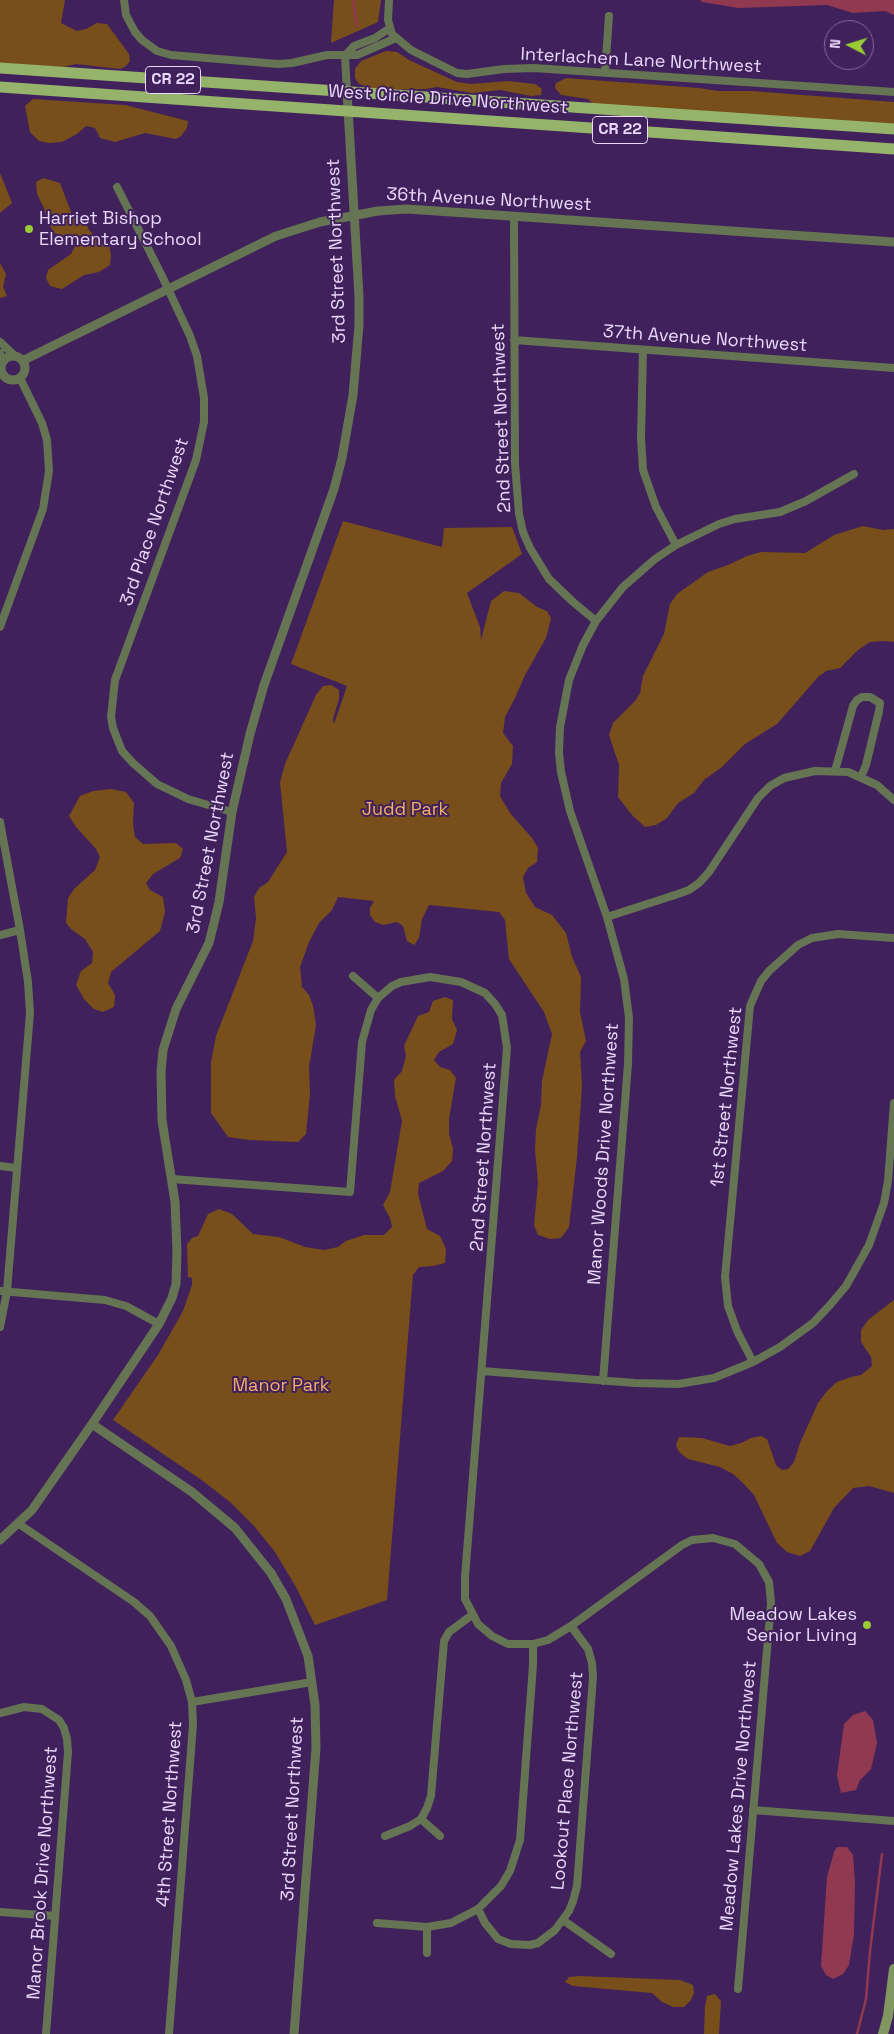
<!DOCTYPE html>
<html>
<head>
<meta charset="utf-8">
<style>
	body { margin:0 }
	#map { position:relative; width:894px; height:2034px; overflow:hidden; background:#41215c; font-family:"Space Grotesk",sans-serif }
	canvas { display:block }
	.north { position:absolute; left:824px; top:20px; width:50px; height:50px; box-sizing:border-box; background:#41215c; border:1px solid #846a9c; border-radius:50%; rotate:275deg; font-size:14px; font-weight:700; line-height:20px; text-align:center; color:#e9d8fb }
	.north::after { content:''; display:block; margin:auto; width:18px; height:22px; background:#99cb36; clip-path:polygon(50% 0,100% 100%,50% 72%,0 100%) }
</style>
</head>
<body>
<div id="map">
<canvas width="894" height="2034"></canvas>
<div class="north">N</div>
</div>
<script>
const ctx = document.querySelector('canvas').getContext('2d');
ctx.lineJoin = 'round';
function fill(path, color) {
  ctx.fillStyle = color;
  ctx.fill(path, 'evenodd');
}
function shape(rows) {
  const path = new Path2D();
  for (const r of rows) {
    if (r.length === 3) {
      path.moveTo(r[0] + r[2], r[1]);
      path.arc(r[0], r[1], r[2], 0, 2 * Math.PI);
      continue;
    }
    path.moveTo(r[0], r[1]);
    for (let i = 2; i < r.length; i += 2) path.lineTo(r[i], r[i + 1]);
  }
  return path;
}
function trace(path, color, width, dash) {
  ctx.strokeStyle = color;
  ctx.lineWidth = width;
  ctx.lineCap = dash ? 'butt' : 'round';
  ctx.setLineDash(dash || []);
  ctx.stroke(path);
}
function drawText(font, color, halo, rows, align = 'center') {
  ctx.font = font + ' "Space Grotesk",sans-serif';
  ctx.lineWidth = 4;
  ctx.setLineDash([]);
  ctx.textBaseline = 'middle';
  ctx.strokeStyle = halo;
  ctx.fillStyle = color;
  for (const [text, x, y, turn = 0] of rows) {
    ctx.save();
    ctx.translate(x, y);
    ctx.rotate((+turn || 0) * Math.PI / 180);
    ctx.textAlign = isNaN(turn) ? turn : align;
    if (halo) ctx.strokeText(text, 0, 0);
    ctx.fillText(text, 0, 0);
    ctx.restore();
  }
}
const green = shape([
	[0,0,65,0,61,23,77,31,86,29,97,23,107,24,129,54,130,61,126,66,120,69,76,64,64,67,0,63],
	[334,0,381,0,378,22,331,43],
	[386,51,397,52,409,60,457,82,471,84,508,81,535,84,542,89,541,95,531,96,500,90,472,93,437,87,426,89,377,90,359,84,355,78,355,69,361,61],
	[566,78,699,88,718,91,751,91,894,102,894,130,595,106,588,99,561,95,555,88,556,83],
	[33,99,125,105,188,121,187,128,181,136,176,139,145,133,115,142,100,138,95,128,86,126,77,134,62,142,49,143,39,141,30,132,25,106],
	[0,173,12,203,0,213],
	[43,178,60,183,73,217,84,219,89,230,97,238,109,244,111,256,110,265,99,272,84,275,62,289,50,286,46,278,48,270,71,254,75,246,69,238,54,233,48,222,44,208,37,194,36,182],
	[0,263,6,274,3,287,7,296,0,298],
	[343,521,442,547,444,528,512,527,522,554,467,593,480,627,481,640,491,601,504,591,519,593,537,607,547,611,551,618,546,638,525,675,515,698,505,717,503,733,513,746,512,764,501,783,500,796,510,813,532,838,538,848,537,862,528,868,523,877,526,893,535,907,552,915,566,933,572,957,581,977,580,1012,586,1041,580,1052,582,1086,577,1157,569,1227,561,1238,550,1239,538,1235,534,1225,538,1183,535,1150,536,1129,541,1105,542,1081,552,1034,544,1012,509,959,505,920,499,912,429,905,422,919,419,938,414,945,407,941,403,926,397,922,383,925,375,922,370,915,370,908,374,901,338,897,332,910,319,923,309,942,300,967,302,987,309,995,313,1006,316,1025,309,1067,310,1093,306,1134,298,1142,249,1140,228,1137,211,1113,211,1062,216,1036,253,941,256,918,254,897,259,888,268,882,287,852,280,782,285,764,316,695,323,686,331,685,339,690,339,699,333,719,334,724,347,686,291,664],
	[863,526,883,530,894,529,894,642,885,641,870,642,858,650,840,668,826,671,818,677,777,724,745,744,722,767,704,780,694,793,678,803,667,818,656,825,645,827,632,815,618,797,619,765,609,735,613,723,635,701,640,693,643,676,664,634,670,604,677,594,708,572,728,565,747,556,761,552,805,553,834,535],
	[111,789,126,792,134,803,133,824,135,837,143,844,176,843,183,849,180,858,153,874,146,883,150,890,163,897,165,912,160,931,111,972,108,983,115,995,114,1007,103,1012,94,1009,84,999,76,985,81,971,92,963,93,952,85,939,71,929,66,923,68,898,74,889,95,870,100,857,96,849,76,827,69,816,80,796,93,791],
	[445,997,453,1000,452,1019,457,1030,453,1044,439,1052,434,1060,440,1067,450,1070,456,1078,449,1119,449,1134,453,1149,452,1161,443,1171,419,1183,418,1194,427,1229,440,1236,446,1249,445,1263,433,1266,419,1267,413,1275,387,1600,315,1625,296,1587,275,1552,254,1526,230,1502,203,1481,113,1420,158,1355,183,1311,192,1285,192,1278,188,1277,187,1244,192,1238,198,1236,208,1214,219,1209,232,1214,253,1234,279,1237,305,1247,324,1250,338,1247,346,1241,364,1235,384,1235,392,1227,390,1218,383,1205,390,1192,402,1121,395,1096,394,1080,402,1071,406,1056,404,1046,418,1016,429,1012,433,1001],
	[894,1300,894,1493,869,1486,853,1488,834,1508,810,1551,800,1556,787,1552,777,1543,754,1495,743,1483,733,1474,720,1467,688,1459,679,1452,676,1445,679,1437,702,1438,730,1446,741,1443,751,1438,761,1436,767,1439,776,1465,782,1470,788,1469,794,1462,800,1443,818,1403,827,1391,837,1382,851,1377,861,1375,872,1366,871,1357,861,1342,861,1330,868,1320],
	[580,1976,680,1980,693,1985,694,1993,691,2000,684,2007,673,2007,662,2002,652,1993,573,1986,565,1982,569,1977],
	[715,1994,721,2001,719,2034,704,2034,705,2006,707,1996]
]);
const water = shape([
	[700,0,894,0,894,15,885,11,853,13,827,5,739,8,702,2],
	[865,1711,873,1720,877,1743,871,1769,860,1780,856,1790,841,1793,837,1775,844,1724,853,1715],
	[837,1847,847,1847,853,1855,855,1884,854,1934,849,1965,843,1974,833,1979,826,1975,821,1966,827,1877,834,1852]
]);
const stream = shape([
	[353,0,357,26],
	[857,2034,866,1999,870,1951,882,1854]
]);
const minor = shape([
	[124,0,126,15,135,32,142,40,157,51,171,55,278,64,292,63,327,55,357,55,396,38],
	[389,0,388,20,392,34,411,50,457,73,467,74,504,69,534,68,894,92],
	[345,56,354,46,375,38,390,28],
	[345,56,347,92],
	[605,72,609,16],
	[117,187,162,276,190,336,197,356,204,398,204,422,196,460,115,680,111,717,113,728,122,751,133,763,157,784,188,799,232,812],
	[514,216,515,464,519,514,523,532,530,548,549,579,572,601,596,621],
	[514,340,894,368],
	[0,342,15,356],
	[643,350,641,438,643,470,656,507,676,545],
	[0,353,1,363],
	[0,627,43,509,49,471,47,440,42,423,20,378],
	[835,771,853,706,857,700,862,697,870,697,880,703,879,711,866,765,861,777],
	[0,822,20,930,28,982,30,1013,7,1291,0,1327],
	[607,917,678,894,689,890,699,883,709,872,758,798,770,786,784,778,815,771,848,772,877,785,894,800],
	[0,935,20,930],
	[353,976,378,998],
	[0,1166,17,1168],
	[172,1179,350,1192,362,1042,371,1010,378,998,392,986,401,982,430,977,461,982,485,993,495,1004,502,1015,507,1048,465,1577,465,1599,478,1624,492,1636,508,1644,533,1644,548,1640,571,1626,682,1545,692,1540,713,1538,735,1544,759,1564,769,1582,771,1603,738,1989],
	[0,1291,105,1300,126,1306,159,1324],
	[753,1362,737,1331,728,1306,725,1277,750,1006,761,981,769,971,798,945,812,938,838,934,894,938],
	[482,1371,635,1383,678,1384,714,1378,753,1362,780,1347,813,1323,830,1305,846,1286,869,1245,884,1203,888,1181,894,1103],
	[603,1381,628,1064,629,1018,624,979,607,917,570,811,561,772,559,753,560,727,569,680,583,645,596,621,623,587,655,559,676,545,719,524,735,519,780,512,806,501,854,474],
	[19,1524,134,1602,150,1616,171,1646,186,1680,192,1702,193,1725,169,2034],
	[192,1702,312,1682],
	[0,1713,24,1707,42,1709,59,1720,64,1728,67,1739,68,1752,46,2034],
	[753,1810,894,1821],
	[421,1819,440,1836],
	[385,1836,410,1826,421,1819,427,1808,431,1796,444,1641,449,1632,472,1615],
	[478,1909,485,1923,498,1939,511,1944,530,1945,538,1943,555,1930,569,1911,573,1901,577,1886,593,1677,592,1663,588,1649,571,1626],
	[0,1912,55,1916],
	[563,1920,611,1954],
	[377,1923,427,1927,451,1923,478,1909,501,1886,510,1871,520,1840,533,1665,533,1644],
	[427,1927,427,1953]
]);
const tertiary = shape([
	[13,368,12],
	[24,360,276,236,320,222,378,211,407,209,894,242],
	[92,1424,192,1492,235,1528,271,1573,286,1599,308,1656,315,1705,316,1748,294,2034],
	[0,1540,32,1510,92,1424,159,1324,172,1298,176,1284,177,1252,175,1202,162,1120,161,1072,163,1050,176,1009,209,943,214,923,219,902,232,812,250,734,264,685,334,489,342,458,353,395,359,325,359,296,347,92]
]);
const secondary = shape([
	[883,2034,888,2016,894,1969]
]);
const primary = shape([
	[0,68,894,129],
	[0,87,894,149]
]);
const markers = [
	[29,229,5,"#99cb36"],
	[867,1625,5,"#99cb36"]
];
const shields = [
	[173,80,55],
	[620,130,55]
];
const shieldNames = [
	["CR 22",173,80],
	["CR 22",620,130]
];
const streetNames = [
	["Interlachen Lane Northwest",641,61,3],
	["West Circle Drive Northwest",448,100,4],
	["36th Avenue Northwest",489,200,3],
	["3rd Street Northwest",337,251,-92],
	["37th Avenue Northwest",705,339,4],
	["2nd Street Northwest",502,418,-92],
	["3rd Place Northwest",155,522,-71],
	["3rd Street Northwest",211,843,-79],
	["1st Street Northwest",727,1097,-84],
	["Manor Woods Drive Northwest",604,1154,-86],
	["2nd Street Northwest",484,1157,-86],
	["Lookout Place Northwest",568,1781,-85],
	["Meadow Lakes Drive Northwest",739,1796,-85],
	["3rd Street Northwest",293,1809,-87],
	["4th Street Northwest",170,1814,-86],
	["Manor Brook Drive Northwest",43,1873,-86]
];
const poiNames = [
	["Harriet Bishop",39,219],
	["Elementary School",39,240],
	["Meadow Lakes",857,1615,"right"],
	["Senior Living",857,1636,"right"]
];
const parkNames = [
	["Judd Park",405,810],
	["Manor Park",281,1386]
];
fill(green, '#784e1b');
fill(water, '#913950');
trace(stream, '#913950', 2.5);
trace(minor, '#657452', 8);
trace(tertiary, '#657452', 9);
trace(secondary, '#819760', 10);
trace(primary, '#95b36b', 11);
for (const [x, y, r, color] of markers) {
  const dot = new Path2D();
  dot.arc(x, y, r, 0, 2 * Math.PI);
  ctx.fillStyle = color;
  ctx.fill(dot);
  trace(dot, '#41215c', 2);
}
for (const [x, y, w] of shields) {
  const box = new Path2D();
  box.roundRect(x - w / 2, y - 13.5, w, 27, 4);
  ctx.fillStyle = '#41215c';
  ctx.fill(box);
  trace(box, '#e9d8fb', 1);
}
drawText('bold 16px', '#e9d8fb', null, shieldNames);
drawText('18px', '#e9d8fb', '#41215c', streetNames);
drawText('18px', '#e9d8fb', '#41215c', poiNames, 'left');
drawText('18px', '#f4b067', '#41215c', parkNames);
</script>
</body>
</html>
